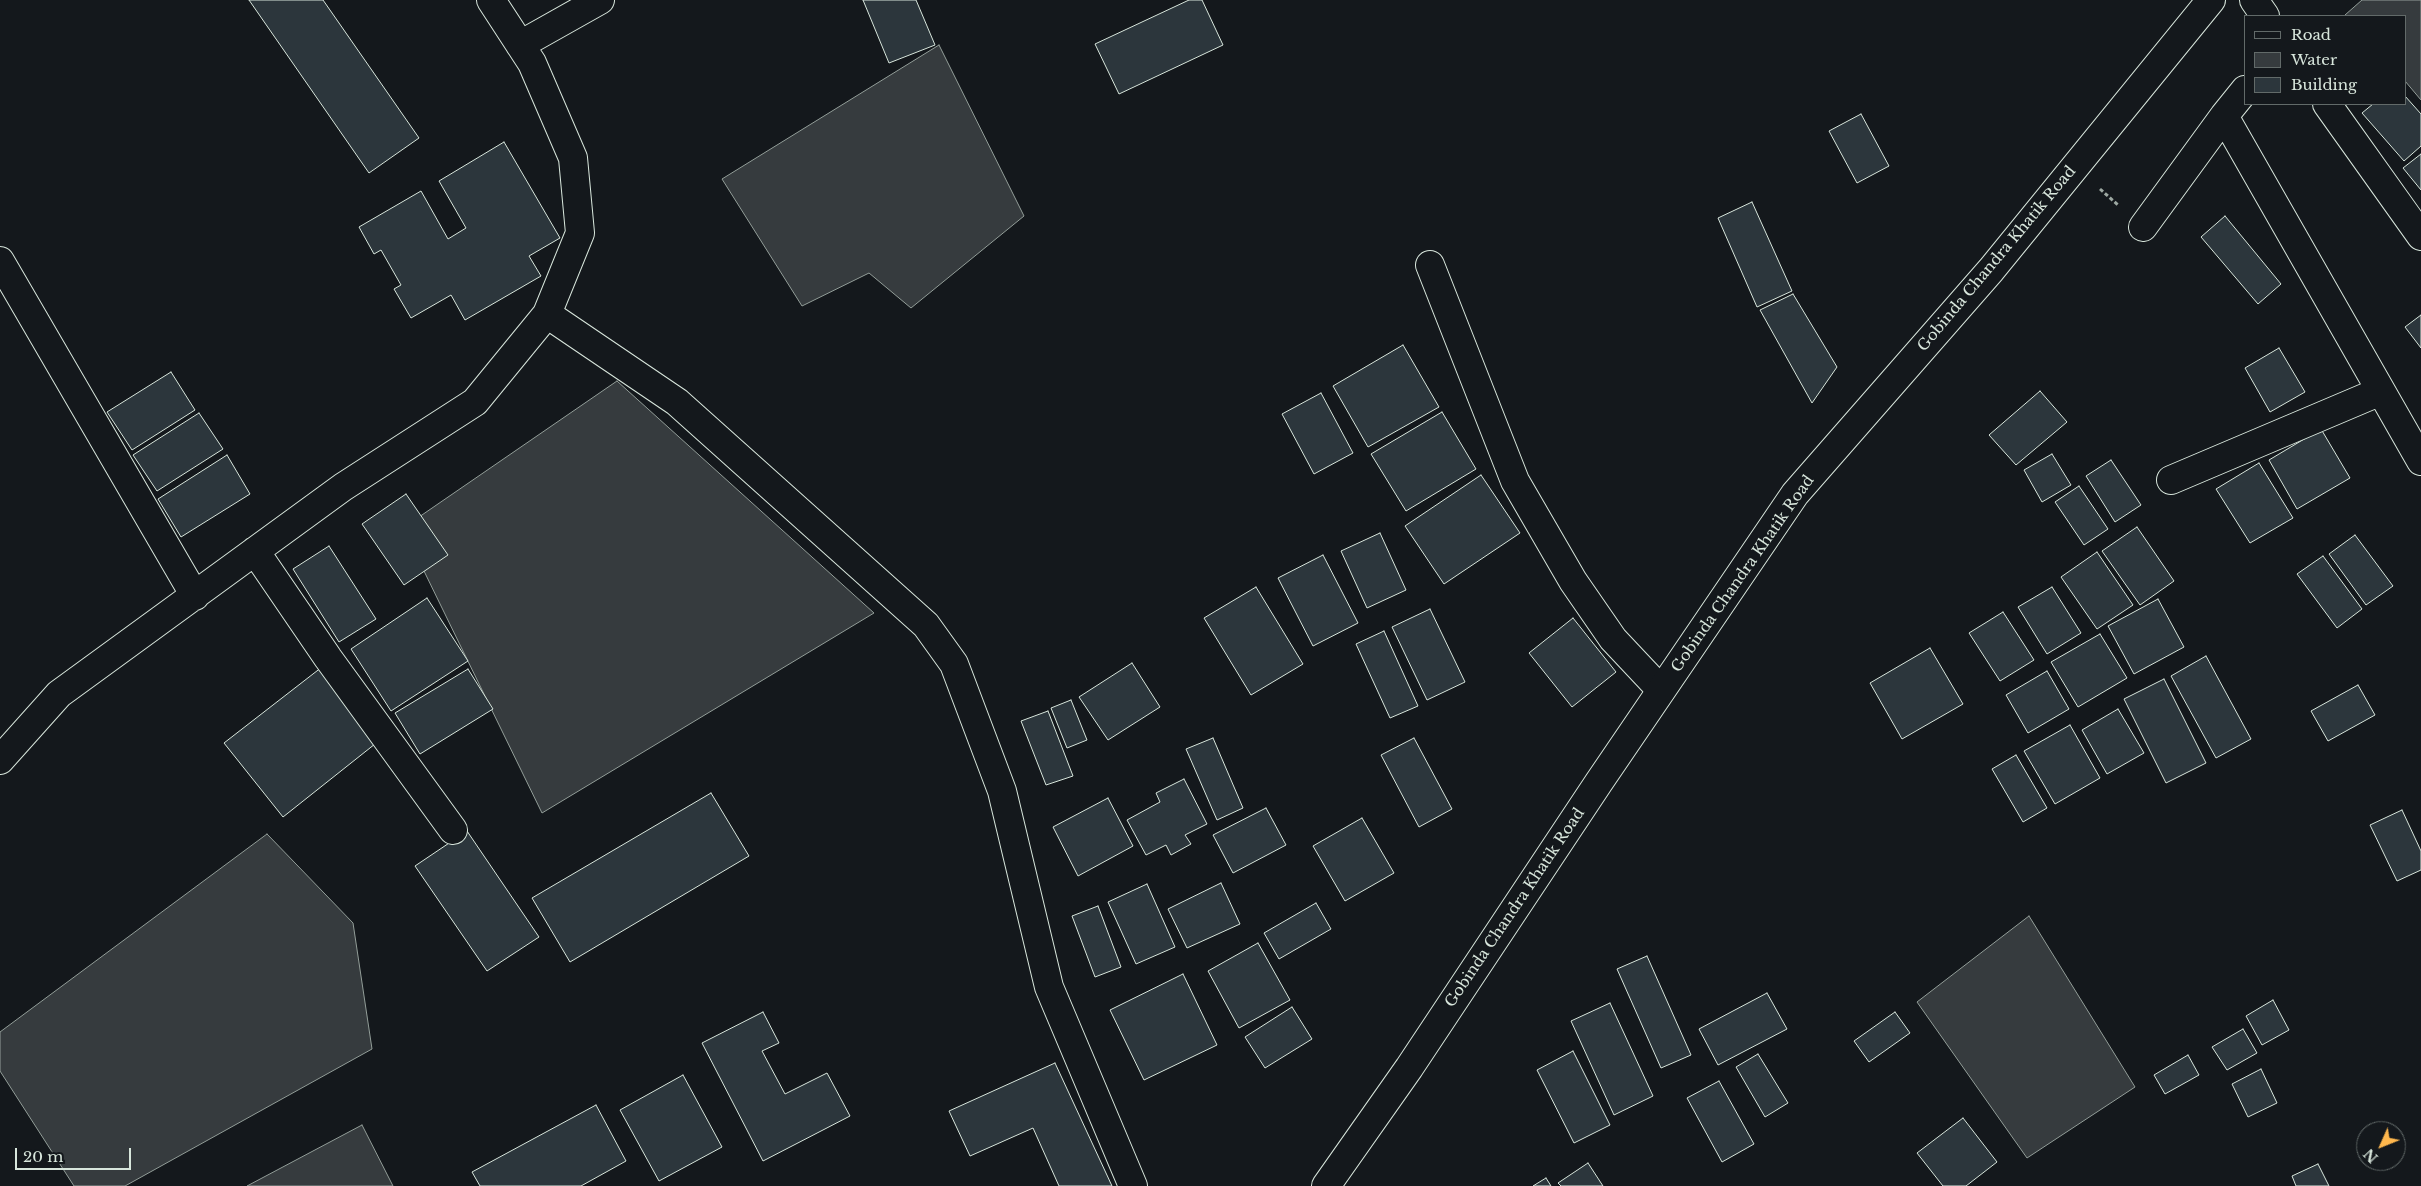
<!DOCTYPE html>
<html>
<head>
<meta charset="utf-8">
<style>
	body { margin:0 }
	#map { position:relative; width:2421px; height:1186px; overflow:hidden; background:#14181c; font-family:"Libre Baskerville",serif }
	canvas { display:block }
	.legend { position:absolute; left:2244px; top:15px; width:162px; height:90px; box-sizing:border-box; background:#14181c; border:1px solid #626a69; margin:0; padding:6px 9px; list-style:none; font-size:15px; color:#d8e6dc }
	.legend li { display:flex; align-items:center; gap:10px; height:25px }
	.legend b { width:25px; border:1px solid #626a69 }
	.north { position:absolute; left:2356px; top:1121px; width:50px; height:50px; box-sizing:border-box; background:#14181c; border:1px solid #626a69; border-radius:50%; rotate:226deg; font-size:14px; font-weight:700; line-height:20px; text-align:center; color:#d8e6dc }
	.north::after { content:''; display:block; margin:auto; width:18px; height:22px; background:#ffb74d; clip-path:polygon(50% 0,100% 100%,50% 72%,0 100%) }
	.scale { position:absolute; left:15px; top:1148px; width:116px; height:22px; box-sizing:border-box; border:2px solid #d8e6dc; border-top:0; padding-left:6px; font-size:15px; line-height:18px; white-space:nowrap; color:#d8e6dc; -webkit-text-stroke:4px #14181c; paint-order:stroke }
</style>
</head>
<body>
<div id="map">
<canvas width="2421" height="1186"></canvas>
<ul class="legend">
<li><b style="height:6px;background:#14181c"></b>Road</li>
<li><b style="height:14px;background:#363b3e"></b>Water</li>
<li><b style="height:14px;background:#2c363c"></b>Building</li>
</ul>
<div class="north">N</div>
<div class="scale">20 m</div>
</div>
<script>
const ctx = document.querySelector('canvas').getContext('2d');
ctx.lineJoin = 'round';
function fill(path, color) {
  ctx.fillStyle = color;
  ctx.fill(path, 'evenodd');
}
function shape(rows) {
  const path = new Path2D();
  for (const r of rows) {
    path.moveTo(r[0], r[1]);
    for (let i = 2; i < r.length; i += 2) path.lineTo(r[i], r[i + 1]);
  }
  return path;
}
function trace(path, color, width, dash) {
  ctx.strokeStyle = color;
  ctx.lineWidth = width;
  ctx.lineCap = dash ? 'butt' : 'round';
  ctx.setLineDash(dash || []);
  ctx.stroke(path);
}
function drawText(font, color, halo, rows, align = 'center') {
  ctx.font = font + ' "Libre Baskerville",serif';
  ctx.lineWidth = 4;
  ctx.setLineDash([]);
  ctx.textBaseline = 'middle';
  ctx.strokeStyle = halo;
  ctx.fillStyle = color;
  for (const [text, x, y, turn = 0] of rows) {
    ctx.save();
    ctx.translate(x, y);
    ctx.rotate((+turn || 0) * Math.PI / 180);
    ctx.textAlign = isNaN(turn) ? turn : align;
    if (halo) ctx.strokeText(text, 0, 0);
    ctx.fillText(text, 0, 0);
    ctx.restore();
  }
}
const water = shape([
	[2362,0,2421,0,2421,100,2405,81,2405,16,2347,16,2345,15,2362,0],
	[939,45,1024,216,911,308,869,273,802,306,722,179,939,45],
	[617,381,874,613,542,813,403,528,617,381],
	[267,834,353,923,372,1049,125,1186,74,1186,0,1071,0,1032,267,834],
	[2029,916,2135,1087,2027,1158,1917,1002,2029,916],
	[362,1125,393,1186,247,1186,362,1125]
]);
const building = shape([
	[249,0,323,0,419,138,369,173,249,0],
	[863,0,916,0,935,45,889,63,863,0],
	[1189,0,1202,0,1223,45,1119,94,1095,44,1189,0],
	[2405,96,2421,114,2421,146,2404,161,2362,113,2373,104,2405,104,2405,96],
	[1861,114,1889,166,1857,183,1829,131,1861,114],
	[504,142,560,238,529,256,541,276,465,320,451,295,411,318,394,289,401,285,381,250,374,254,359,227,421,191,448,239,466,228,439,181,504,142],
	[2421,154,2421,190,2403,168,2421,154],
	[1752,202,1792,291,1757,307,1718,218,1752,202],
	[2225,216,2281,284,2258,304,2201,237,2225,216],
	[1793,294,1837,367,1812,403,1760,310,1793,294],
	[2421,315,2421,348,2405,327,2421,315],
	[1403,345,1439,407,1368,447,1333,386,1403,345],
	[2279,348,2305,392,2270,412,2245,368,2279,348],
	[171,372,195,410,132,450,107,412,171,372],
	[2040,391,2067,422,2016,465,1989,435,2040,391],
	[1321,393,1353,453,1314,474,1282,414,1321,393],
	[1442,412,1476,469,1406,511,1371,454,1442,412],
	[199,413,223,449,157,491,133,455,199,413],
	[2321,429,2350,478,2297,509,2269,460,2321,429],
	[2052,454,2071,485,2042,502,2024,470,2052,454],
	[227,455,250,494,181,537,158,499,227,455],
	[2111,460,2141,505,2115,522,2086,476,2111,460],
	[2259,463,2293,518,2250,543,2216,489,2259,463],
	[1481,475,1520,533,1444,584,1405,526,1481,475],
	[2079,486,2108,529,2084,545,2055,502,2079,486],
	[406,494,448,555,404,585,362,524,406,494],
	[2137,527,2174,581,2140,605,2102,551,2137,527],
	[1380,533,1406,590,1367,608,1341,551,1380,533],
	[2355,535,2393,586,2366,605,2329,554,2355,535],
	[329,546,376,619,339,642,293,569,329,546],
	[2097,552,2133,605,2097,629,2061,577,2097,552],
	[1323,555,1358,623,1313,646,1278,578,1323,555],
	[2323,556,2362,609,2337,628,2297,574,2323,556],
	[1256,587,1303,664,1251,695,1204,618,1256,587],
	[2052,587,2081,633,2047,654,2018,607,2052,587],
	[427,598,468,661,391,711,351,649,427,598],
	[2158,599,2184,647,2134,674,2108,626,2158,599],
	[1430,609,1465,682,1427,700,1392,627,1430,609],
	[2003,612,2034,660,2000,681,1969,633,2003,612],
	[1573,618,1616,672,1572,707,1529,653,1573,618],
	[1384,631,1418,706,1390,718,1356,644,1384,631],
	[2100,634,2127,678,2078,707,2051,662,2100,634],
	[1930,648,1963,704,1902,739,1870,683,1930,648],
	[2206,656,2251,739,2216,758,2171,676,2206,656],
	[1132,663,1160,707,1108,740,1079,697,1132,663],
	[322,667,380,740,283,817,224,743,322,667],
	[468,669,493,709,420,754,395,713,468,669],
	[2047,671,2069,709,2028,733,2006,695,2047,671],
	[2164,679,2206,763,2166,783,2124,699,2164,679],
	[2358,685,2375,715,2328,741,2311,711,2358,685],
	[1071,700,1087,740,1067,748,1051,708,1071,700],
	[2118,709,2144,753,2107,774,2082,730,2118,709],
	[1048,711,1073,776,1046,785,1021,721,1048,711],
	[2070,725,2100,778,2055,804,2024,751,2070,725],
	[1213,738,1243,808,1217,820,1186,749,1213,738],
	[1414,738,1452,809,1419,827,1381,755,1414,738],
	[2016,755,2047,808,2023,822,1992,769,2016,755],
	[1184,779,1207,824,1185,835,1191,844,1171,855,1166,845,1146,855,1127,820,1160,802,1156,793,1184,779],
	[711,793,749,856,570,962,532,898,711,793],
	[1108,798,1133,846,1078,876,1053,827,1108,798],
	[1266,808,1286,845,1233,873,1213,835,1266,808],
	[2402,810,2421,851,2421,870,2397,881,2370,825,2402,810],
	[1362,818,1394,873,1345,901,1313,846,1362,818],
	[467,831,539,937,487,971,415,866,467,831],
	[1221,883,1240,924,1187,948,1168,909,1221,883],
	[1147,884,1175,947,1136,964,1108,902,1147,884],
	[1316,903,1331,929,1279,959,1264,933,1316,903],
	[1098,906,1121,967,1095,977,1072,916,1098,906],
	[1258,943,1290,1000,1239,1028,1208,971,1258,943],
	[1647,956,1691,1055,1661,1068,1617,969,1647,956],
	[1183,974,1217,1045,1144,1080,1110,1010,1183,974],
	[1767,993,1787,1029,1718,1065,1699,1029,1767,993],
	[2273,1000,2289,1030,2262,1045,2246,1016,2273,1000],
	[1610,1003,1653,1096,1614,1115,1571,1021,1610,1003],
	[1292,1007,1312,1039,1265,1068,1245,1037,1292,1007],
	[763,1012,779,1043,762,1051,785,1094,827,1073,850,1116,763,1161,702,1043,763,1012],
	[1895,1012,1910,1033,1869,1062,1854,1041,1895,1012],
	[2243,1029,2257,1053,2227,1070,2212,1047,2243,1029],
	[1573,1051,1610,1125,1574,1143,1537,1070,1573,1051],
	[1758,1054,1788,1103,1765,1117,1736,1067,1758,1054],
	[2188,1055,2199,1075,2165,1094,2154,1075,2188,1055],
	[1055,1063,1112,1186,1059,1186,1033,1128,970,1156,949,1111,1055,1063],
	[2261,1069,2277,1103,2248,1117,2232,1084,2261,1069],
	[683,1075,722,1147,659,1181,620,1110,683,1075],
	[1719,1081,1754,1144,1722,1162,1687,1098,1719,1081],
	[596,1105,626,1161,581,1186,480,1186,472,1172,596,1105],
	[1963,1118,1997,1162,1966,1186,1943,1186,1917,1153,1963,1118],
	[1588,1163,1603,1186,1561,1186,1558,1183,1588,1163],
	[2318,1164,2329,1186,2296,1186,2292,1176,2318,1164],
	[1546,1178,1551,1186,1533,1186,1546,1178]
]);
const path = shape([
	[2100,189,2118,205]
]);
const minor = shape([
	[2254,0,2265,16],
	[520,45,600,0],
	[2245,90,2224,116,2421,461],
	[2327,104,2421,236],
	[2143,227,2224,116],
	[0,261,195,596],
	[1430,265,1515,481,1573,581,1613,639,1661,690],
	[547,314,677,402,926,625,954,664,1002,791,1049,987,1133,1186],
	[2171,480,2381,391],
	[255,551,328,658,453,830],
	[0,760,59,694,343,487,475,402,547,314,580,233,573,158,532,63,491,0]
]);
const major = shape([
	[1326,1186,1409,1068,1599,782,1795,494,1991,270,2211,0]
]);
const streetNames = [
	["Gobinda Chandra Khatik Road",1997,259,-50],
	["Gobinda Chandra Khatik Road",1743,574,-55],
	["Gobinda Chandra Khatik Road",1515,908,-56]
];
fill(water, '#363b3e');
trace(water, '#939e99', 1);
fill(building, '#2c363c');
trace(building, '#d8e6dc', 1);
trace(minor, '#d8e6dc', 30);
trace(major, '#d8e6dc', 30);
trace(path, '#9da8a2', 3, [4, 2.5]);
trace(minor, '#14181c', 28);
trace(major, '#14181c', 28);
drawText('15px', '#d8e6dc', '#14181c', streetNames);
</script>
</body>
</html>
